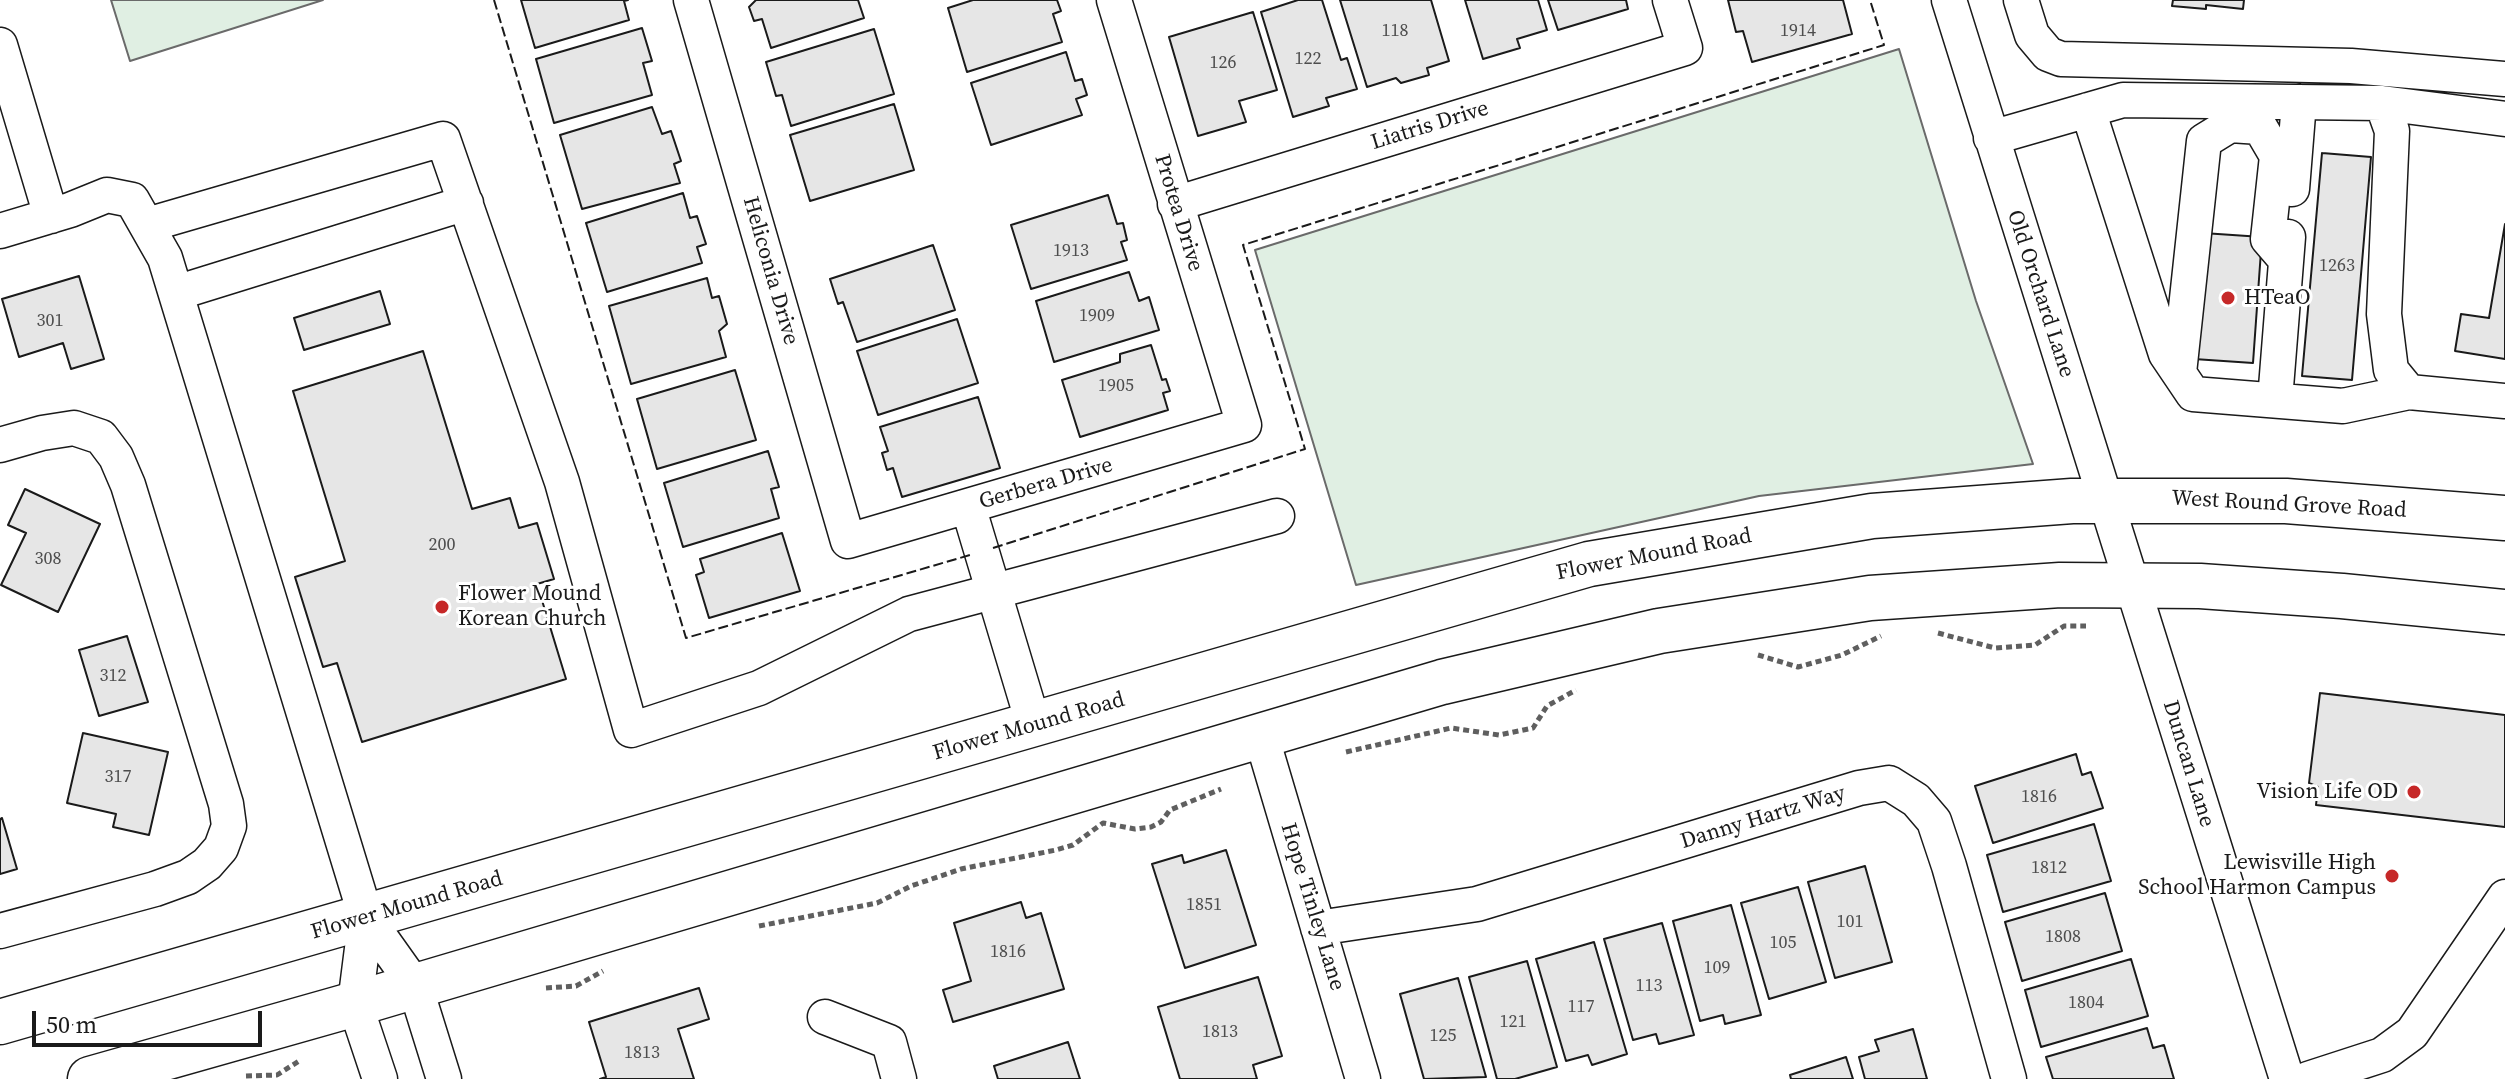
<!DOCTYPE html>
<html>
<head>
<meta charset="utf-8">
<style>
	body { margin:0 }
	#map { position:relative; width:2505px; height:1079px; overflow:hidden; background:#fff; font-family:"Source Serif 4",serif }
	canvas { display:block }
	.scale { position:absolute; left:32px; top:1011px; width:230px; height:36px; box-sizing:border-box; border:4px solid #1a1a1a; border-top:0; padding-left:10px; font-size:24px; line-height:28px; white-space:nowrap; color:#1a1a1a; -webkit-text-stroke:6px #fff; paint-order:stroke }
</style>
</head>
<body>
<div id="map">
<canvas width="2505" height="1079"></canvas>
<div class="scale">50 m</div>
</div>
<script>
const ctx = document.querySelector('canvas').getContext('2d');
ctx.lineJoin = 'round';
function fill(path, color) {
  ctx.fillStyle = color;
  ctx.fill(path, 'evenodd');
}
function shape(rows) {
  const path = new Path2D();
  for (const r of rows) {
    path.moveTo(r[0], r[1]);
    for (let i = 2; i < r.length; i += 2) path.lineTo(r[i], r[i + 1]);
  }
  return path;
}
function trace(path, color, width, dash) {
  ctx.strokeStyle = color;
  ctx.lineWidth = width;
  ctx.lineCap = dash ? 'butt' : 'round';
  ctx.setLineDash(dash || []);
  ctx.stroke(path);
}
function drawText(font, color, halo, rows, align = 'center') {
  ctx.font = font + ' "Source Serif 4",serif';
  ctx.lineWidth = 6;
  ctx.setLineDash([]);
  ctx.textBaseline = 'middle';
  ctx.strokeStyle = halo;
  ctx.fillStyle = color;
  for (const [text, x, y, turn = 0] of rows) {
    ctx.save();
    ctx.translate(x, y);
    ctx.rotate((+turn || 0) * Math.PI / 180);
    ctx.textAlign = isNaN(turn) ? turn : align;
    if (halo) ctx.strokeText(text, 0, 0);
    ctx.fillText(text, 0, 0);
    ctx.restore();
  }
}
const green = shape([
	[111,0,323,0,130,61,111,0],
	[1899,49,1976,301,2033,464,1759,496,1356,585,1255,250,1899,49]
]);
const building = shape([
	[521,0,628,0,624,1,629,20,535,48,521,0],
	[756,0,858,0,864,18,771,48,762,19,754,21,749,7,756,0],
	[973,0,1057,0,1061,11,1053,14,1062,42,967,72,948,8,973,0],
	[1298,0,1322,0,1341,60,1347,58,1357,89,1326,98,1329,106,1293,117,1261,12,1298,0],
	[1340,0,1431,0,1449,61,1427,68,1429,75,1401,83,1396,78,1367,87,1340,0],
	[1465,0,1538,0,1547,30,1517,39,1520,48,1483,59,1465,0],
	[1548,0,1626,0,1628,9,1558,30,1548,0],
	[1728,0,1843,0,1852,34,1752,62,1743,31,1736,32,1728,0],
	[2173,0,2244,0,2243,9,2206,5,2206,9,2172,6,2173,0],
	[1253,12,1277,90,1239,101,1246,122,1198,136,1169,37,1253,12],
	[642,28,652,61,643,63,652,95,554,123,536,59,642,28],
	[874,29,894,94,791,126,782,95,776,96,766,62,874,29],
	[1066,52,1075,81,1082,79,1087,95,1076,99,1082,115,991,145,971,83,1066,52],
	[894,104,914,170,810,201,790,135,894,104],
	[652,107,662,134,671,131,681,161,674,164,680,183,582,209,560,135,652,107],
	[2322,153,2371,157,2352,380,2302,376,2322,153],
	[683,193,690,218,697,216,706,244,697,247,702,263,607,292,586,223,683,193],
	[1108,195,1117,224,1123,223,1127,240,1121,242,1127,260,1031,289,1011,225,1108,195],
	[2505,224,2505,359,2455,351,2461,314,2489,318,2505,224],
	[2203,233,2262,237,2253,363,2194,359,2203,233],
	[933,245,955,310,857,342,843,302,838,304,830,279,933,245],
	[1129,272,1139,301,1149,297,1159,330,1054,362,1036,301,1129,272],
	[79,276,104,359,71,369,63,343,19,357,2,299,79,276],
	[707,278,712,298,719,296,727,324,719,331,726,357,631,384,609,306,707,278],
	[380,291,390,324,304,350,294,318,380,291],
	[957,319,978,383,878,415,857,351,957,319],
	[1151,345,1162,380,1166,379,1170,391,1163,393,1168,410,1080,437,1062,380,1120,362,1120,354,1151,345],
	[423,351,472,509,510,498,519,528,537,523,554,579,537,584,566,679,362,742,337,663,323,667,295,577,345,561,293,391,423,351],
	[735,370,756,440,657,469,637,399,735,370],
	[978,397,1000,468,902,497,893,468,887,470,882,453,888,451,880,427,978,397],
	[768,451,779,487,771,489,779,518,683,547,664,483,768,451],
	[25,489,100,524,58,612,1,585,26,533,8,525,25,489],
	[782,533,800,591,709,618,696,575,704,572,700,559,782,533],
	[127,636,148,702,99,716,79,650,127,636],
	[2320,693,2505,715,2505,827,2316,805,2318,787,2309,783,2320,693],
	[83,733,168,752,149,835,113,827,116,814,67,803,83,733],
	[2076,754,2082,775,2091,772,2103,808,1993,843,1975,786,2076,754],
	[2,818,17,869,0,874,0,819,2,818],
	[2094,824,2111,881,2003,912,1987,855,2094,824],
	[1226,850,1256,945,1185,968,1152,864,1182,855,1184,863,1226,850],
	[1865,866,1892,962,1835,978,1808,882,1865,866],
	[1798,887,1826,982,1769,999,1741,903,1798,887],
	[2105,893,2122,951,2022,981,2005,922,2105,893],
	[1021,902,1026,918,1041,913,1064,989,953,1022,943,990,971,981,954,923,1021,902],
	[1731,905,1761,1015,1725,1024,1723,1015,1700,1021,1673,921,1731,905],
	[1662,923,1694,1035,1659,1044,1656,1034,1633,1040,1604,939,1662,923],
	[1594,942,1627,1054,1592,1065,1588,1055,1566,1061,1536,959,1594,942],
	[2131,959,2148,1016,2041,1047,2025,990,2131,959],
	[1527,961,1557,1067,1515,1079,1497,1079,1469,977,1527,961],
	[1258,977,1282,1056,1253,1065,1257,1079,1180,1079,1158,1007,1258,977],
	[1458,978,1486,1077,1424,1079,1400,994,1458,978],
	[699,988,709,1019,678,1029,694,1079,600,1079,606,1077,589,1022,699,988],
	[2147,1028,2153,1048,2164,1045,2174,1079,2053,1079,2046,1057,2147,1028],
	[1913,1029,1927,1079,1865,1079,1859,1057,1879,1051,1875,1040,1913,1029],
	[1068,1042,1080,1079,998,1079,994,1066,1068,1042],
	[1846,1057,1853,1079,1791,1079,1790,1075,1846,1057]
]);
const path = shape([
	[1938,633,1995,648,2035,645,2064,626,2086,626],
	[1758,655,1798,667,1842,655,1881,636],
	[1346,752,1451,728,1499,735,1533,728,1547,706,1576,690],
	[759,926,877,903,911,886,961,869,1056,850,1073,845,1103,823,1135,829,1151,827,1161,822,1170,810,1221,789],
	[546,988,576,986,603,971],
	[246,1076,277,1075,299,1061]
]);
const minor = shape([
	[691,0,848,541,1244,425,1114,0],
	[1949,0,2287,1079],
	[2021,0,2032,35,2048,54,2061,59,2351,66,2505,79],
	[0,45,51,216],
	[2382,103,2392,131,2384,314,2391,370,2409,392,2505,401],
	[2088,110,2166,354,2193,394,2343,406,2409,392],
	[1991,138,2123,100,2382,103,2505,119],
	[2292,189,2299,102],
	[1175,204,1685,48,1670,0],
	[147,225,443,139,562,482,631,730,759,688,909,614,1277,516],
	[0,231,70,210,107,195,132,200,165,258,366,917],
	[176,293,466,203],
	[2179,373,2204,141,2230,125,2260,127,2277,156,2268,239,2286,260],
	[2275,400,2288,237],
	[0,445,42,433,74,428,101,437,116,457,128,485,226,804,229,826,221,848,207,864,188,877,155,889,0,931],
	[968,506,1034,726],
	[1261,735,1363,1079],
	[1318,928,1477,904,1859,788,1889,783,1916,800,1934,821,1949,866,2009,1079],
	[825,1017,889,1042,899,1079],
	[380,1079,355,1004,366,917,415,986,444,1079],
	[2308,1079,2382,1055,2412,1033,2505,897]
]);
const major = shape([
	[0,1022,1589,564,1872,516,2072,501,2286,501,2505,518],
	[90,1079,355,1004,1442,682,1659,631,1870,598,2060,585,2200,586,2342,596,2505,612]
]);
const fence = shape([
	[494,0,686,638,970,555],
	[993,548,1305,449,1243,245,1884,45,1870,0]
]);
const markers = [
	[2228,298,8,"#c62828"],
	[442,607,8,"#c62828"],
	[2414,792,8,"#c62828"],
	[2392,876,8,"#c62828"]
];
const numberNames = [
	["118",1395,31],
	["1914",1798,31],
	["122",1308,59],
	["126",1223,63],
	["1913",1071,251],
	["1263",2337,266],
	["1909",1097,316],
	["301",50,321],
	["1905",1116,386],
	["200",442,545],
	["308",48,559],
	["312",113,676],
	["317",118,777],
	["1816",2039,797],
	["1812",2049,868],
	["1851",1204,905],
	["101",1850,922],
	["1808",2063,937],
	["105",1783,943],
	["1816",1008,952],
	["109",1717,968],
	["113",1649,986],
	["1804",2086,1003],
	["117",1581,1007],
	["121",1513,1022],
	["1813",1220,1032],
	["125",1443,1036],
	["1813",642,1053]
];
const streetNames = [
	["Liatris Drive",1430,126,-17],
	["Protea Drive",1178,213,73],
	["Heliconia Drive",770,271,74],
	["Old Orchard Lane",2040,294,72],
	["Gerbera Drive",1046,484,-16],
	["West Round Grove Road",2289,505,3],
	["Flower Mound Road",1654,555,-11],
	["Flower Mound Road",1029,727,-16],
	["Duncan Lane",2188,764,73],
	["Danny Hartz Way",1763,818,-17],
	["Flower Mound Road",407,906,-16],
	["Hope Tinley Lane",1312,907,73]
];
const poiNames = [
	["HTeaO",2244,298],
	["Flower Mound",458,594],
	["Korean Church",458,619],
	["Vision Life OD",2398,792,"right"],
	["Lewisville High",2376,863,"right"],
	["School Harmon Campus",2376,888,"right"]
];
fill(green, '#e0efe3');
trace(green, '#6a6a6a', 2);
fill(building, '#e6e6e6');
trace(building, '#1a1a1a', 2);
trace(minor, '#1a1a1a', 37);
trace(major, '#1a1a1a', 47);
trace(path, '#5f5f5f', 5, [6, 4]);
trace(minor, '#fff', 34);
trace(major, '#fff', 44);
trace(fence, '#1a1a1a', 2, [10, 4]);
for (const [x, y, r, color] of markers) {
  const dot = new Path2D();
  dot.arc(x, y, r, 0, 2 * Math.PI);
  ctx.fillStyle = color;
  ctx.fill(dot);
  trace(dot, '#fff', 3);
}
drawText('18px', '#4d4d4d', null, numberNames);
drawText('22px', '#1a1a1a', '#fff', streetNames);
drawText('22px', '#1a1a1a', '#fff', poiNames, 'left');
</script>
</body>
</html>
